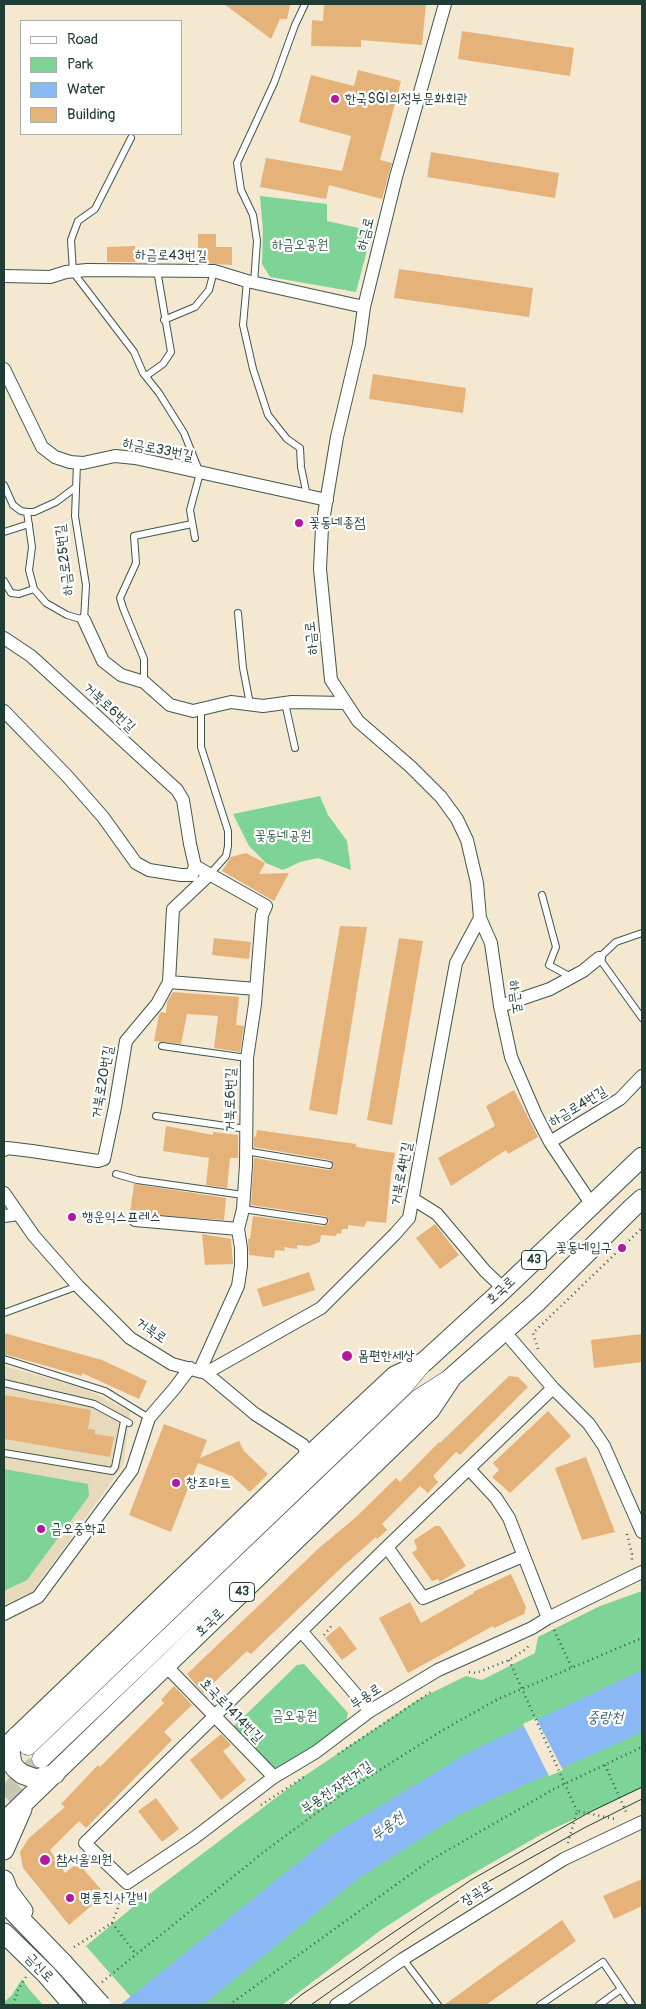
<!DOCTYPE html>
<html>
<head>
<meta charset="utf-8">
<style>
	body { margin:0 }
	#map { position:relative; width:646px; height:2009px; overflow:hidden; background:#f4e8d1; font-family:Pangolin,sans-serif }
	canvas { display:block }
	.frame { position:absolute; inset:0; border:5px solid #1f3d34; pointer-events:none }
	.legend { position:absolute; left:20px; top:20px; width:162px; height:115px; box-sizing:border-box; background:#fff; border:1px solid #a5b1ae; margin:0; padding:6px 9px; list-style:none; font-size:15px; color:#1f3d34 }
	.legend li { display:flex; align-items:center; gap:10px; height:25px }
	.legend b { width:25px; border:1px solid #a5b1ae }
</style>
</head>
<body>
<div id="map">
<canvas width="646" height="2009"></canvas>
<div class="frame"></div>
<ul class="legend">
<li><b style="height:6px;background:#fff"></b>Road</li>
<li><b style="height:14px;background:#7ed397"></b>Park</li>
<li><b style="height:14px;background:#89b8f4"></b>Water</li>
<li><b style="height:14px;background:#e5b279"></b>Building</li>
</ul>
</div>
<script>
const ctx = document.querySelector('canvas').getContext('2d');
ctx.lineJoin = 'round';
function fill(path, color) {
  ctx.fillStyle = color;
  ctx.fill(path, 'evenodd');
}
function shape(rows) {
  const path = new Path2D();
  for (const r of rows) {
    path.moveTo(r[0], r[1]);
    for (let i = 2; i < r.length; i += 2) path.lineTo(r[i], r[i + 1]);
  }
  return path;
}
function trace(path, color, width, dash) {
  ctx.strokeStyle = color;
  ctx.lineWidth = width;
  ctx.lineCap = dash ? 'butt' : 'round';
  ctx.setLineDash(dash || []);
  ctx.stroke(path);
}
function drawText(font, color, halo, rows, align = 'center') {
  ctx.font = font + ' Pangolin,"Poor Story",sans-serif';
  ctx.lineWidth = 4.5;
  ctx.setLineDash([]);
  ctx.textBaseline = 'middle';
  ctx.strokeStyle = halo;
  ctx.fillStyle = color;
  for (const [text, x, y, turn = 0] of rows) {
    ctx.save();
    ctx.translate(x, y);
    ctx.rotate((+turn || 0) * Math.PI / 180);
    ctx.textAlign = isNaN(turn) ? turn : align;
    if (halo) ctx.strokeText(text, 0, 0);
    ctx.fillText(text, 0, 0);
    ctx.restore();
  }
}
const built = shape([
	[4,1366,84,1388,130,1412,124,1462,122,1467,33,1591,4,1605]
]);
const green = shape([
	[260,196,327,204,327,221,372,231,356,292,270,277,262,264,263,231],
	[320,796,328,815,347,841,351,870,318,858,300,862,283,870,266,863,249,846,233,814],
	[4,1469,88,1484,89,1496,27,1580,4,1591],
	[642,1591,642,1788,542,1834,432,1897,381,1930,282,2005,138,2005,86,1946,139,1902,306,1775,419,1699,466,1676,482,1680,535,1653,538,1637,600,1606],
	[304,1664,348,1713,346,1722,275,1774,232,1728,297,1665],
	[22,1979,29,1989,43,2005,4,2005,4,2002,12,1995]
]);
const water = shape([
	[642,1670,642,1732,458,1815,359,1878,203,2005,120,2005,335,1833,473,1750]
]);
const pier = shape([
	[536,1718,563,1770,549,1776,523,1724]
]);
const building = shape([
	[224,4,279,4,290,5,287,19,280,19,271,39],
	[324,4,426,4,422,45,361,40,361,47,311,46,312,20,323,21],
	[462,31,574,48,570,76,458,59],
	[358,70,401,81,380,160,392,163,382,199,329,185,326,199,260,187,266,158,342,171,351,136,299,122,311,75,354,86],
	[431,152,559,173,555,198,427,177],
	[198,234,216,234,216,247,232,247,232,265,198,263],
	[135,246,135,262,107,262,107,247],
	[399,269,533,288,529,317,394,298],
	[373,374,466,388,463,413,369,399],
	[246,853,265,863,259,874,289,873,274,901,222,871,231,857],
	[340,926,367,927,337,1115,309,1110],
	[214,938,251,942,249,959,212,955],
	[399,938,423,941,392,1125,367,1120],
	[173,992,239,997,236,1025,244,1026,240,1052,214,1048,218,1016,187,1014,181,1044,154,1041,159,1015,161,1012,166,1013,167,1002],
	[514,1090,538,1137,508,1154,506,1150,451,1186,438,1158,495,1126,486,1106],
	[166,1126,213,1135,213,1132,238,1135,238,1158,230,1158,227,1188,206,1185,209,1158,163,1151],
	[257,1130,356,1144,356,1147,395,1153,391,1174,386,1223,367,1221,364,1227,348,1225,348,1229,342,1229,341,1234,337,1233,336,1236,321,1235,320,1242,309,1246,297,1245,297,1249,284,1247,285,1251,275,1250,274,1258,249,1255,248,1239,250,1239,253,1216,323,1226,328,1224,329,1221,325,1216,251,1205,254,1158,328,1170,332,1169,334,1165,330,1160,254,1147,254,1136,256,1137],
	[134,1184,226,1198,224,1220,130,1213],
	[435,1224,459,1255,440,1269,416,1238],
	[202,1234,231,1239,233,1264,205,1265],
	[309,1272,315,1290,263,1307,257,1289],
	[4,1333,102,1360,147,1381,139,1399,82,1373,82,1376,4,1354],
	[642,1334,642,1362,594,1368,591,1340],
	[509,1376,518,1377,528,1387,460,1455,456,1452,433,1476,438,1482,428,1493,420,1486,382,1524,387,1530,377,1539,376,1537,340,1569,251,1654,247,1651,203,1693,187,1674,319,1548,355,1518,396,1478,400,1482,439,1442,440,1443],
	[4,1395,91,1410,88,1429,95,1430,95,1434,114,1437,110,1457,4,1439],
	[548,1411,571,1436,510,1493,492,1477,499,1470,493,1463],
	[164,1424,207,1440,200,1458,239,1441,244,1451,268,1474,250,1492,232,1476,198,1463,171,1532,129,1515],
	[586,1457,615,1532,582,1540,555,1468],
	[435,1526,440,1526,466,1566,440,1582,438,1579,432,1581,412,1553,417,1549,414,1540],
	[511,1574,526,1607,524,1614,494,1628,493,1626,408,1673,379,1618,410,1602,421,1623,474,1593,473,1592],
	[340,1626,357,1649,342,1660,325,1638],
	[174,1686,192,1705,164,1732,172,1740,86,1828,79,1821,50,1850,65,1873,78,1863,105,1894,69,1925,23,1868,20,1852,29,1838,65,1807,61,1804,98,1765,100,1767,164,1703,161,1700],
	[221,1734,231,1745,223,1751,246,1780,221,1800,190,1760],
	[156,1798,179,1829,162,1842,138,1811],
	[642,1879,642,1906,614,1919,603,1896],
	[562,1920,576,1941,486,2005,444,2005]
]);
const secondaryTunnel = shape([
	[4,1796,41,1759]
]);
const path = shape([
	[538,1349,533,1333,642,1228],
	[627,1534,632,1554,632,1563],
	[554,1630,572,1668],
	[324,1635,333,1624],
	[469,1672,476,1673,509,1660,526,1649,530,1644],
	[338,1754,431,1692],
	[605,1765,627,1814],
	[261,1805,307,1775],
	[568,1843,577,1811,615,1819],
	[112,1923,136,1954],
	[74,1947,112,1923,121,1900,126,1896],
	[102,1982,265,1851,345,1792,443,1730,498,1699,642,1638],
	[13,2005,18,1990,26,1977],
	[229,2005,429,1861,554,1789,642,1747]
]);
const lane = shape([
	[131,138,95,209,78,221,71,240,73,272,134,352,143,373,159,393,184,433,200,473,190,510,195,538],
	[247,281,243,325,253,369,268,415,287,439,300,448,301,467,307,496],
	[254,283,257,241,253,215,241,190,237,163,274,83,295,25,305,4],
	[164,320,195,307,209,290,214,271],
	[146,376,163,364,171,352,157,270],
	[4,485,13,505,21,511,27,512,34,512,56,502,76,487],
	[27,512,32,547,29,570,34,589,46,603,67,615,84,620,86,585,75,516,77,463],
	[4,532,29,524],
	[4,581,11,593,19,594,34,589],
	[238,613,243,668,250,704],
	[144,682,144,659,123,608,120,598,136,563,134,536,192,524],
	[285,703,295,748],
	[201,709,201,747,228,831,228,846,226,856,210,874],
	[542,895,556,947,549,965,571,977],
	[642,933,616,942,599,958,642,1018],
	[162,1046,247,1058],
	[156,1116,247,1129],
	[245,1151,329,1165],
	[116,1174,137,1180,243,1195],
	[243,1209,324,1221],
	[4,1313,78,1286],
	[4,1359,105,1391,149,1418],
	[4,1383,94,1404,129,1423],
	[4,1453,112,1471,115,1467,124,1421],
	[403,1959,438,2005],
	[540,2005,603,1962,632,2005],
	[599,2005,621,1989]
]);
const street = shape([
	[445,4,396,177,364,307,359,344,337,437,322,527,320,569,331,680,358,721,411,767,441,797,457,819,467,840,477,883,480,918,491,943,500,1006,511,1057,536,1115,550,1142,592,1205],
	[4,276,50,277,66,272,87,270,214,271,247,281,364,307],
	[4,369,42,447,55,457,70,462,83,463,115,456,135,458,327,500],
	[84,620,103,661,121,675,144,682,170,705,193,711,231,702,263,706,292,702,345,703],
	[4,638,31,656,177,790,183,800,190,844,195,866,192,875,181,875,149,870,136,863,103,817,67,776,4,711],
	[195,866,266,906,262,915,255,1004,247,1058,246,1165,243,1209,238,1229,241,1248,241,1266,238,1286,200,1370],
	[169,982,256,989],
	[500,1006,550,989,583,971,599,958],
	[550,1142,620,1099,642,1076],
	[4,1150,7,1148,32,1151,98,1161,104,1159,115,1107,126,1041,157,1004,169,982,173,909,210,874],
	[4,1193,34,1236,78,1286,130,1338,172,1364,206,1373,255,1414,303,1445,308,1457],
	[413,1199,437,1214,485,1271,504,1289],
	[4,1216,18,1214],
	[135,1220,238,1229],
	[504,1331,553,1388,589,1424,604,1446,642,1532],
	[206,1373,321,1308,395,1234,409,1218,456,963,480,918],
	[553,1388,387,1547,85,1843,127,1883,194,1838,274,1777,316,1752,370,1711,438,1670,532,1628,548,1618,642,1572],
	[469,1469,496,1498,509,1518,548,1618],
	[387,1547,423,1598,523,1556],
	[4,1614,38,1597,132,1470,149,1418,174,1389,190,1368],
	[302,1632,370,1711],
	[166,1666,274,1777],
	[336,2005,403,1959,564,1859,642,1822]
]);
const secondary = shape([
	[28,1746,404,1386,424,1362],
	[41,1759,419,1398,452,1377]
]);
const primary = shape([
	[17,1736,10,1751,12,1764,16,1769,22,1774,36,1779,55,1774],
	[4,1749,308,1457,395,1376,424,1362,504,1289,642,1157],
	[4,1822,430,1410,452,1377,537,1302,632,1208,642,1199],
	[4,1850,22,1809],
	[4,1880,8,1891,23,1911],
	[4,1902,63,1963],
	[4,1933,47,1975,73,2005]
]);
const tram = shape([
	[289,2005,301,1995,471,1880,588,1813,642,1787],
	[311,2005,416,1930,479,1887,584,1828,642,1799]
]);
const pathBridge = shape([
	[509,1660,577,1811]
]);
const primaryBridge = shape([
	[63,1963,101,2005]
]);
const markers = [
	[335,99,5,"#b5179e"],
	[299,523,5,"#b5179e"],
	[72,1217,5,"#b5179e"],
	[622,1248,5,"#b5179e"],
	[347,1356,6,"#b5179e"],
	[176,1483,5,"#b5179e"],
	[41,1529,5,"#b5179e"],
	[45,1860,6,"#b5179e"],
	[70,1898,5,"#b5179e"]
];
const shields = [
	[534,1260,25],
	[242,1592,25]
];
const shieldNames = [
	["43",534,1260],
	["43",242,1592]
];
const poiNames = [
	["한국SGI의정부문화회관",345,99],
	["꽃동네종점",309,523],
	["행운익스프레스",82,1217],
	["꽃동네입구",612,1248,"right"],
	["몸편한세상",358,1356],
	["창조마트",186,1483],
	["금오중학교",51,1529],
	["참서울의원",56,1860],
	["명륜진사갈비",80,1898]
];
const streetNames = [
	["하금로",366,234,-76],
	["하금로43번길",171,256,1],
	["하금로33번길",158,450,11],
	["하금로25번길",65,560,-97],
	["하금로",312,638,-96],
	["거북로6번길",109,708,43],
	["하금로",515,997,82],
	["거북로20번길",103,1082,-80],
	["거북로6번길",231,1100,-89],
	["하금로4번길",578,1107,-31],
	["거북로4번길",402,1174,-79],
	["호국로",501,1291,-43],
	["거북로",151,1331,35],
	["호국로",210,1623,-44],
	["부용로",366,1697,-33],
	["호국로1414번길",231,1711,46],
	["부용천 자전거길",337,1788,-34],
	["장곡로",477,1894,-32],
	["금신로",39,1968,46]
];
const parkNames = [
	["하금오공원",300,245],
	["꽃동네공원",283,836],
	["금오공원",295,1716]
];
const waterNames = [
	["중랑천",605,1718],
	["부용천",388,1827,-36]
];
fill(built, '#e7daba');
fill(green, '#7ed397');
fill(water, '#89b8f4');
fill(pier, '#f4e8d1');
fill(building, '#e5b279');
trace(secondaryTunnel, '#c9c6b2', 18, [18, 9]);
trace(lane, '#3f574c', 8);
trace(street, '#3f574c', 14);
trace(secondary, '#3f574c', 19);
trace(primary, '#3f574c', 21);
trace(path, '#3f574c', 2.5, [1, 4]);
trace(lane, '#fff', 6);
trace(street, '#fff', 12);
trace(secondary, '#fff', 18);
trace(primary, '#fff', 19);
trace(tram, '#1f3d34', 1);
trace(primaryBridge, '#3f574c', 21, []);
trace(pathBridge, '#3f574c', 2.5, [1, 4]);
trace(primaryBridge, '#fff', 19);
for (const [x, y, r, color] of markers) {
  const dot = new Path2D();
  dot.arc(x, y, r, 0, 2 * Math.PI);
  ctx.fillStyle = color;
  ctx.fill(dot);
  trace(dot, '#fff', 2);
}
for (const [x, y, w] of shields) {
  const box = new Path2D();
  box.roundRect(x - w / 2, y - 9.5, w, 19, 4);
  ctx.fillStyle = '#fff';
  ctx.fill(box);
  trace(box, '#1f3d34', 1);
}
drawText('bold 12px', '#1f3d34', null, shieldNames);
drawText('14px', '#1f3d34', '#fff', poiNames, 'left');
drawText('14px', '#1f3d34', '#fff', streetNames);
drawText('14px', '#37624d', '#fff', parkNames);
drawText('italic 15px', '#3f626e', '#fff', waterNames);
</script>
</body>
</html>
